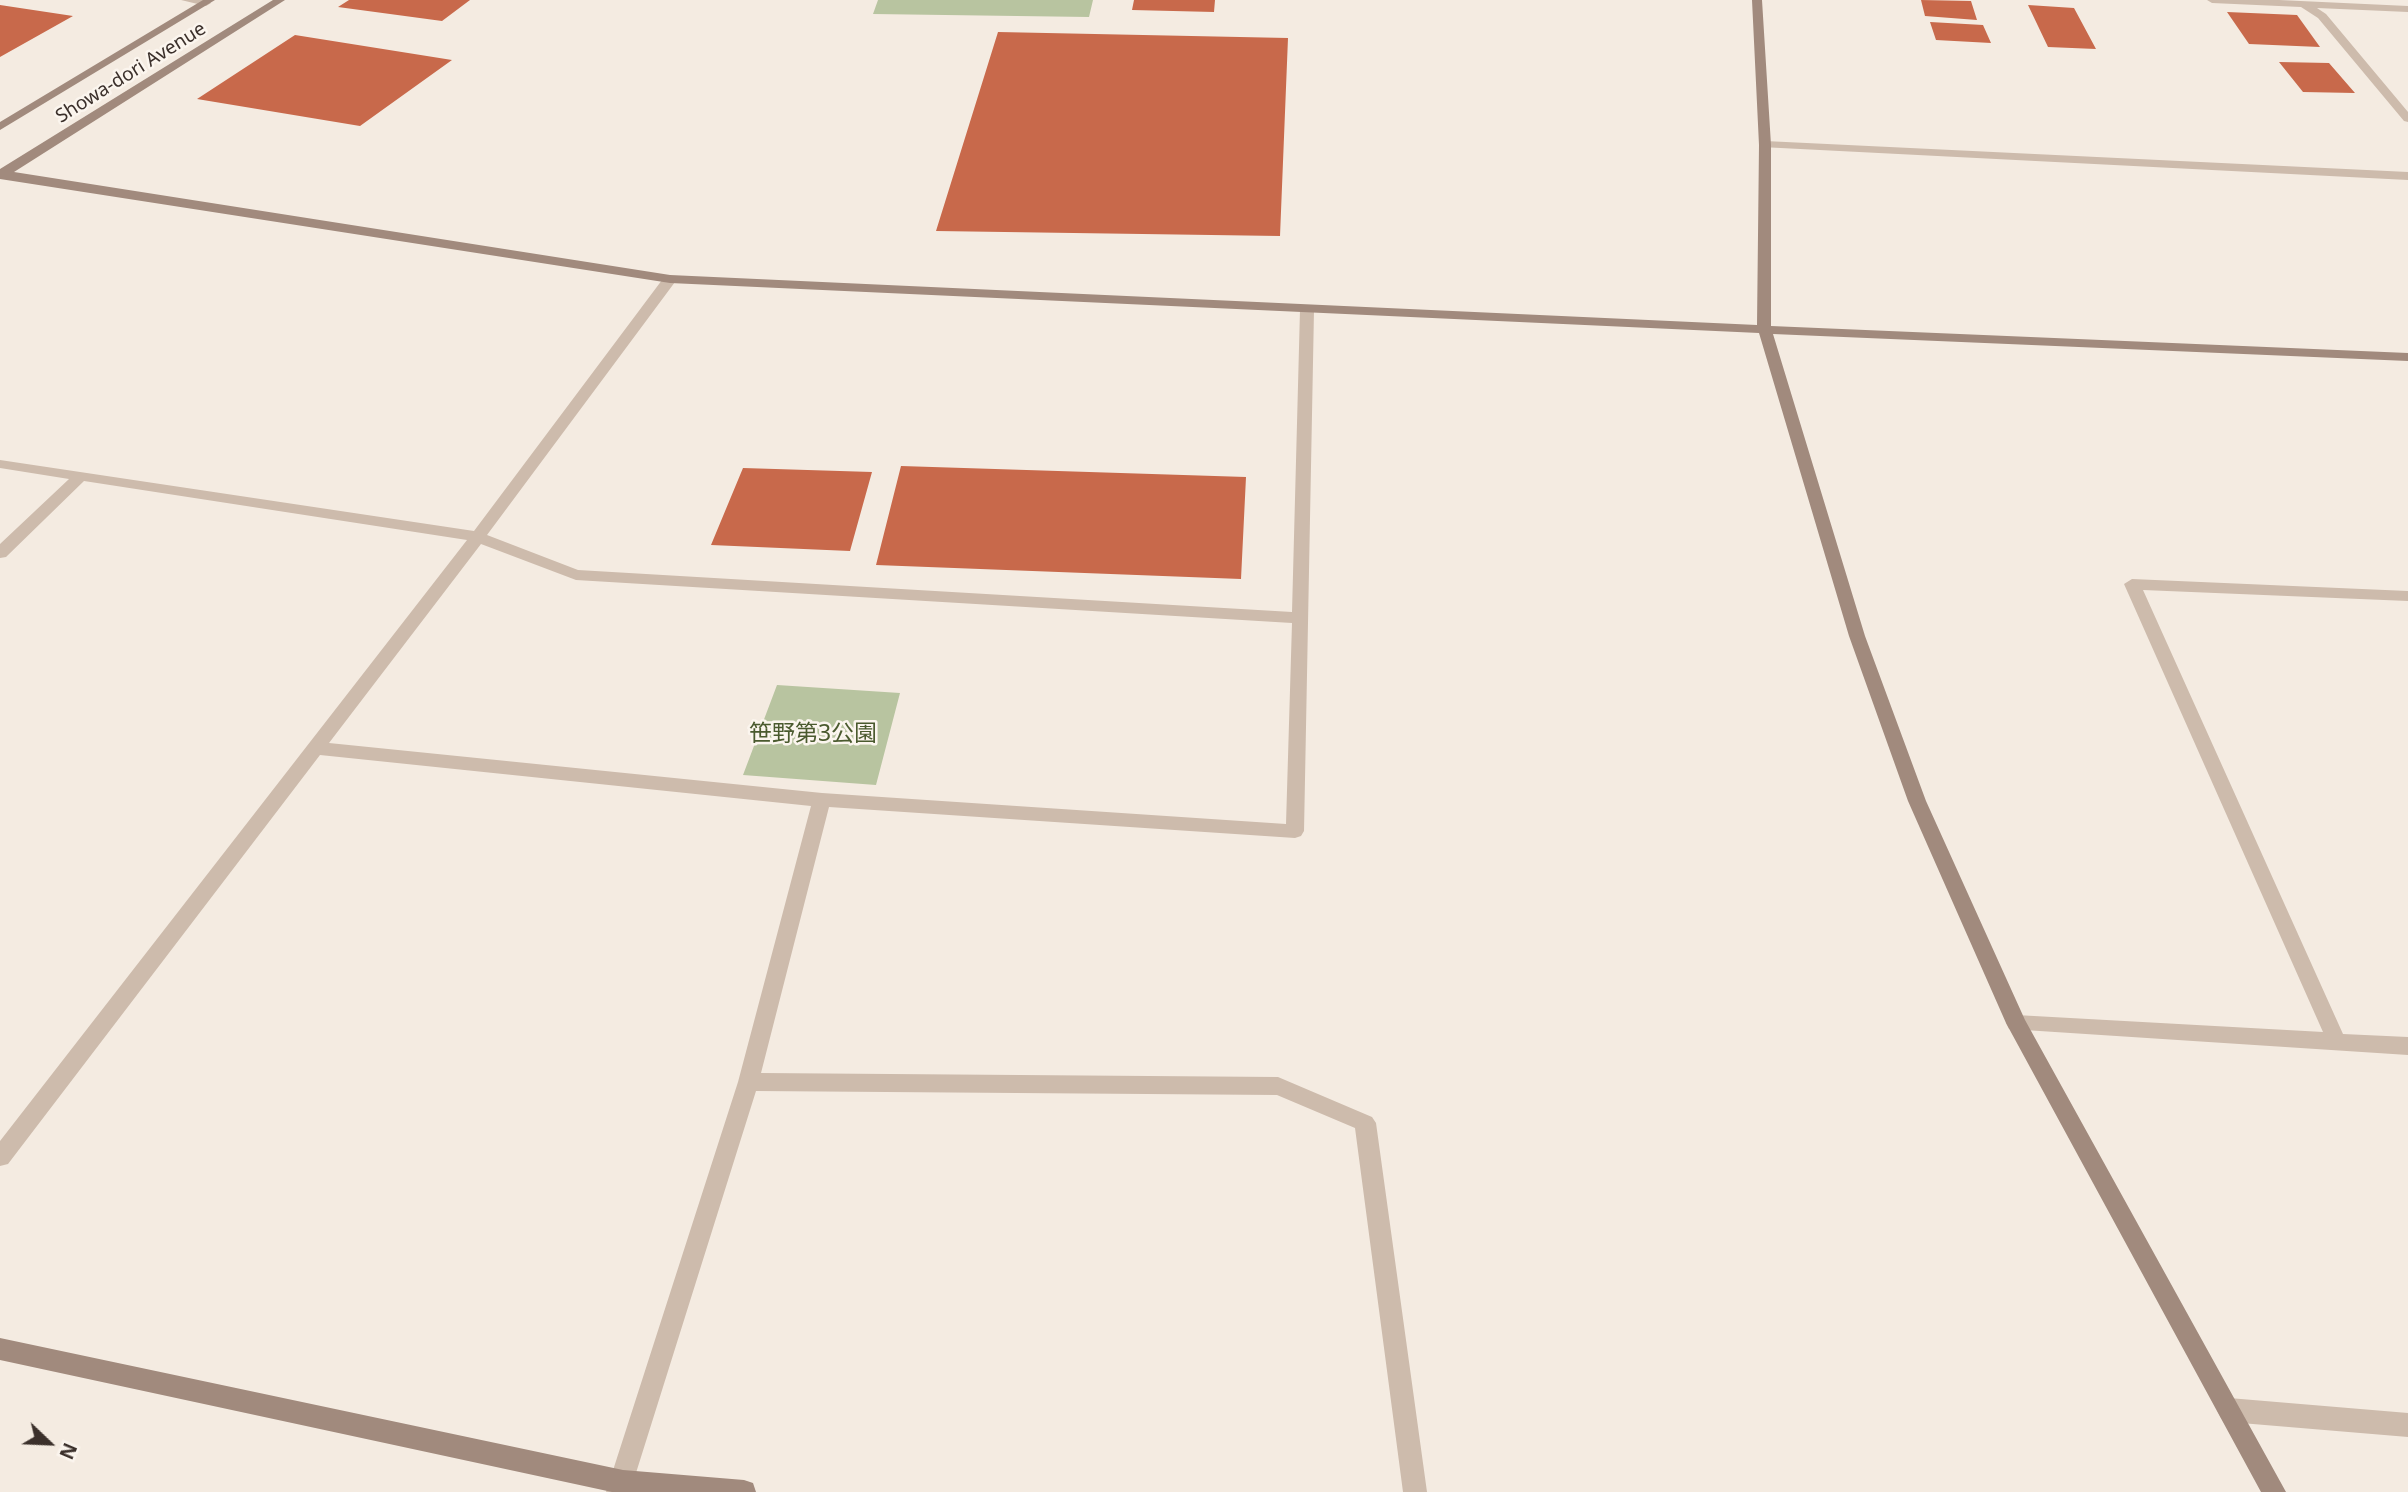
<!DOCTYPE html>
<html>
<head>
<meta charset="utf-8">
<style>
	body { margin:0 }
	#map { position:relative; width:2408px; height:1492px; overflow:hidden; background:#f4ebe1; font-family:"Noto Sans",sans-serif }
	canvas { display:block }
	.north { position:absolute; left:14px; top:1408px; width:70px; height:70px; -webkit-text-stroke:5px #fbf5ee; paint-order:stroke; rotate:113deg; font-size:19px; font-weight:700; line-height:28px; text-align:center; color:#3b302b }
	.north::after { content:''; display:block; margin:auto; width:24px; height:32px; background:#3b302b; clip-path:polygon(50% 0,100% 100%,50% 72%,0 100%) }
</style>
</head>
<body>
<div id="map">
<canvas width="2408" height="1492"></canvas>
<div class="north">N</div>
</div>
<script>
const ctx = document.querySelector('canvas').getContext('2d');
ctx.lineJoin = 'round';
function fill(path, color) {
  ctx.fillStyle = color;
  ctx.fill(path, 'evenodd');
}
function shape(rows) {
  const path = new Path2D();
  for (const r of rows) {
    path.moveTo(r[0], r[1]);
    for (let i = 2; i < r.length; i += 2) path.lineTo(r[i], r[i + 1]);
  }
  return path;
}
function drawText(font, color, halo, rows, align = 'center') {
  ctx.font = font + ' "Noto Sans","Noto Sans JP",sans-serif';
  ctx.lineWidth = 5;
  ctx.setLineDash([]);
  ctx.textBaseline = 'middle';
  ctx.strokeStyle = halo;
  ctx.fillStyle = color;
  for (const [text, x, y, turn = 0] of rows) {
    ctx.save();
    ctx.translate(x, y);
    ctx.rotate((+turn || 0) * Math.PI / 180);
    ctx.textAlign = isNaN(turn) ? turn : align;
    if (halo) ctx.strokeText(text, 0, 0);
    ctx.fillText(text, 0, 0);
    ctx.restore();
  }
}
const green = shape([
	[878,0,1093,0,1089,17,873,14],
	[777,685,900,693,876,785,743,775]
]);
const building = shape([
	[349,0,470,0,442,21,338,7],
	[1134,0,1215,0,1214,12,1132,10],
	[1921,0,1971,1,1977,20,1925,16],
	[0,5,73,16,0,57],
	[2028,5,2074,8,2096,49,2048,47],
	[2227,12,2297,15,2320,47,2249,44],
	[1930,22,1983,25,1991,43,1936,40],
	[998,32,1288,38,1280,236,936,231],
	[295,35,452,60,360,126,197,99],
	[2279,62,2329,63,2355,93,2303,92],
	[901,466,1246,477,1241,579,876,565],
	[743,468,872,472,850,551,711,545]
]);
const street = shape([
	[181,0,206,0,211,3,206,6,181,0],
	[2207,0,2279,0,2408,6,2408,12,2317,8,2326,14,2408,112,2408,122,2404,121,2318,18,2301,7,2212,3,2207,0],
	[1765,141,2408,172,2408,180,1761,147,1761,143,1765,141],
	[670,275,676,279,675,282,487,535,578,570,1292,612,1300,310,1307,306,1314,310,1304,831,1301,836,1295,838,829,807,761,1073,1278,1077,1372,1117,1376,1123,1427,1492,1403,1492,1355,1128,1277,1095,756,1091,630,1492,606,1492,738,1082,811,806,320,755,8,1164,0,1166,0,1141,467,540,84,481,6,557,0,558,0,544,69,479,0,468,0,460,474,531,665,276,670,275],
	[481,544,576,580,1292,623,1286,824,822,793,329,743,481,544],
	[2132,579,2408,591,2408,601,2143,590,2343,1034,2408,1037,2408,1055,2009,1029,2006,1023,2009,1017,2016,1015,2323,1032,2124,584,2132,579],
	[2229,1398,2408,1413,2408,1437,2229,1422,2221,1418,2217,1410,2221,1402,2229,1398]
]);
const secondary = shape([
	[203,0,215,0,0,130,0,122,203,0],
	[273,0,285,0,14,172,670,275,1757,325,1759,145,1752,0,1762,0,1771,145,1771,326,2408,353,2408,361,1773,334,1865,636,1926,801,2025,1020,2286,1492,2261,1492,2006,1023,1908,801,1849,636,1759,333,670,283,0,179,0,169,273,0],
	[0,1338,623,1470,744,1480,753,1483,756,1492,612,1492,0,1360,0,1338]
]);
const farStreetnames = [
	["Showa-dori Avenue",131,73,-32]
];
const parkNames = [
	["笹野第3公園",813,734]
];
fill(green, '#b8c4a0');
fill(building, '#c8694b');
fill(street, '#cdbbac');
fill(secondary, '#a18a7d');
drawText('19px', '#3b302b', '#fbf5ee', farStreetnames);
drawText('23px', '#4a5a2e', '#fbf5ee', parkNames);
</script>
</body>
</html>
